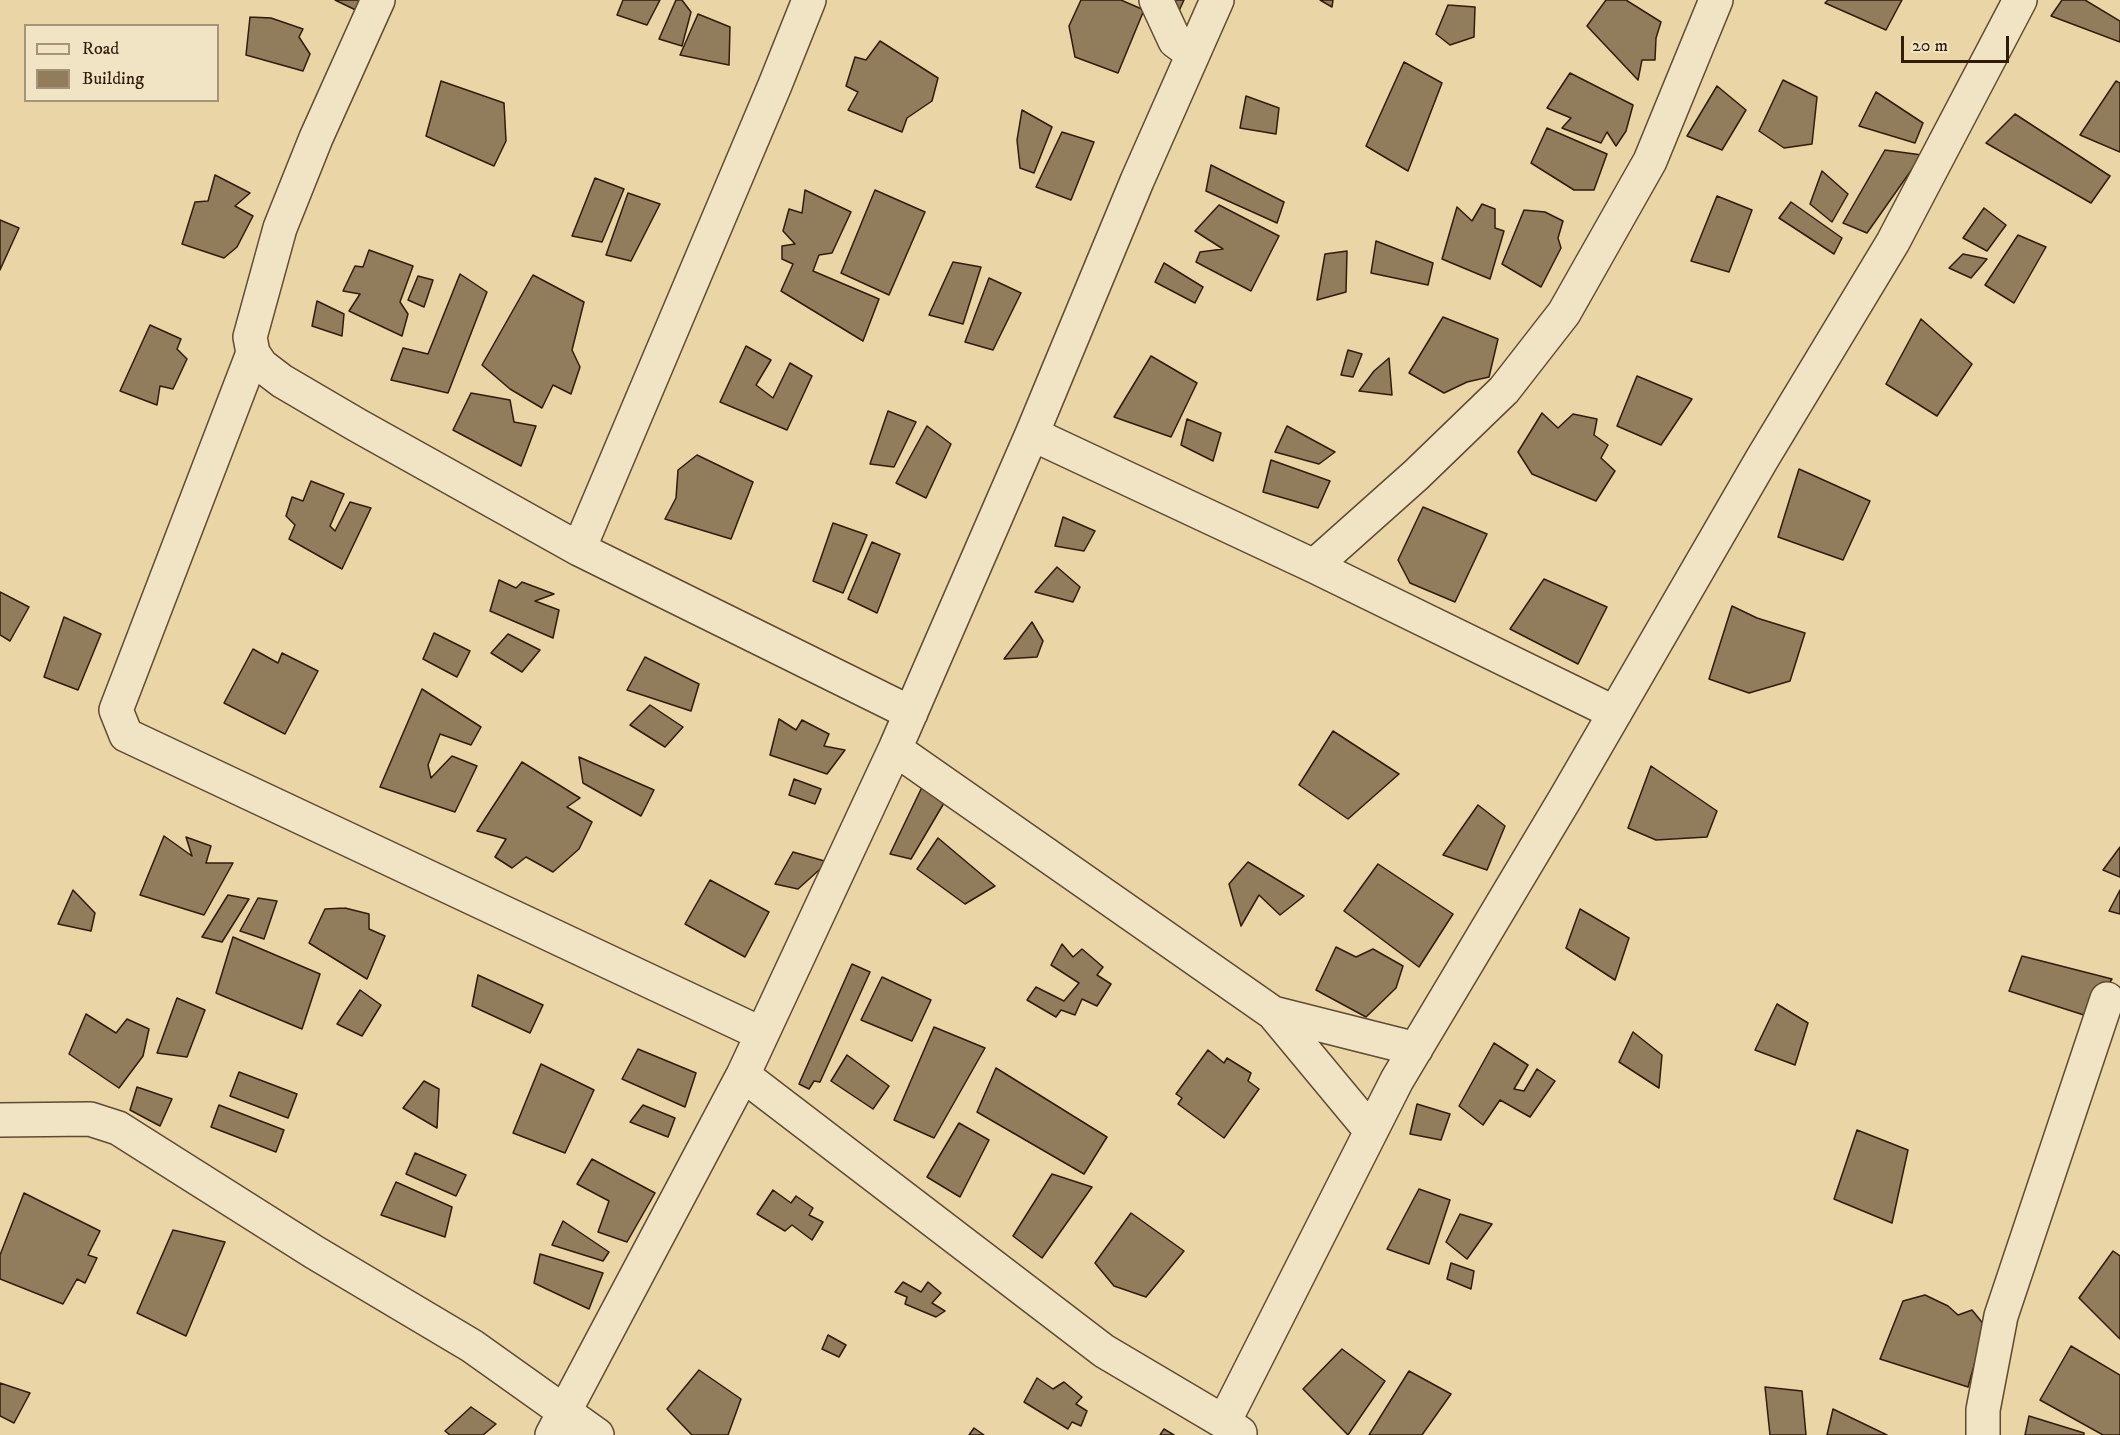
<!DOCTYPE html>
<html>
<head>
<meta charset="utf-8">
<style>
	body { margin:0 }
	#map { position:relative; width:2120px; height:1435px; overflow:hidden; background:#e9d5a5; font-family:"IM FELL DW Pica",serif }
	canvas { display:block }
	.legend { position:absolute; left:24px; top:24px; width:195px; height:78px; box-sizing:border-box; background:#f1e4c4; border:2px solid #a4947a; margin:0; padding:8px 10px; list-style:none; font-size:18px; color:#311c0c }
	.legend li { display:flex; align-items:center; gap:12px; height:30px }
	.legend b { width:30px; border:2px solid #a4947a }
	.scale { position:absolute; left:1901px; top:36px; width:108px; height:27px; box-sizing:border-box; border:3px solid #311c0c; border-top:0; padding-left:8px; font-size:18px; line-height:21px; white-space:nowrap; color:#311c0c; -webkit-text-stroke:4px #f1e4c4; paint-order:stroke }
</style>
</head>
<body>
<div id="map">
<canvas width="2120" height="1435"></canvas>
<ul class="legend">
<li><b style="height:8px;background:#f1e4c4"></b>Road</li>
<li><b style="height:16px;background:#917c5c"></b>Building</li>
</ul>
<div class="scale">20 m</div>
</div>
<script>
const ctx = document.querySelector('canvas').getContext('2d');
ctx.lineJoin = 'round';
function fill(path, color) {
  ctx.fillStyle = color;
  ctx.fill(path, 'evenodd');
}
function shape(rows) {
  const path = new Path2D();
  for (const r of rows) {
    path.moveTo(r[0], r[1]);
    for (let i = 2; i < r.length; i += 2) path.lineTo(r[i], r[i + 1]);
  }
  return path;
}
function trace(path, color, width, dash) {
  ctx.strokeStyle = color;
  ctx.lineWidth = width;
  ctx.lineCap = dash ? 'butt' : 'round';
  ctx.setLineDash(dash || []);
  ctx.stroke(path);
}
const building = shape([
	[335,0,366,0,364,14,335,0],
	[623,0,660,0,647,25,617,15,623,0],
	[676,0,682,0,691,12,682,46,659,39,676,0],
	[1081,0,1121,0,1144,10,1118,73,1075,57,1069,26,1081,0],
	[1163,0,1184,0,1178,13,1163,0],
	[1320,0,1333,0,1332,7,1320,0],
	[1606,0,1626,0,1661,22,1656,38,1655,60,1642,60,1638,80,1587,26,1606,0],
	[1828,0,1902,0,1886,30,1825,3,1828,0],
	[2062,0,2085,0,2120,21,2120,42,2051,16,2062,0],
	[1448,5,1475,7,1474,37,1450,45,1436,34,1448,5],
	[698,14,730,27,729,65,680,55,698,14],
	[250,17,271,18,303,29,299,37,310,54,303,71,246,55,250,17],
	[880,41,938,78,932,101,907,118,902,132,848,110,858,92,846,86,855,57,866,60,880,41],
	[1404,62,1442,83,1408,171,1366,146,1404,62],
	[1570,73,1633,105,1626,131,1616,146,1607,132,1601,143,1562,128,1571,118,1547,108,1570,73],
	[1783,80,1817,97,1812,144,1784,148,1759,131,1783,80],
	[441,81,504,103,506,141,494,166,426,136,441,81],
	[2116,81,2120,83,2120,152,2080,135,2116,81],
	[1717,86,1746,110,1722,150,1687,136,1717,86],
	[1876,92,1923,123,1915,143,1859,126,1876,92],
	[1246,96,1279,108,1276,134,1240,128,1246,96],
	[1022,110,1052,127,1034,173,1020,168,1017,140,1022,110],
	[2015,114,2110,176,2091,203,1986,143,2015,114],
	[1547,128,1607,154,1594,190,1574,190,1531,163,1547,128],
	[1062,132,1094,142,1071,200,1036,187,1062,132],
	[1885,150,1922,155,1867,233,1843,223,1885,150],
	[1211,165,1284,202,1277,223,1206,191,1211,165],
	[1822,171,1848,194,1832,222,1810,204,1822,171],
	[215,175,250,193,235,206,253,216,237,247,224,258,182,244,195,202,208,201,215,175],
	[595,178,624,189,602,242,572,236,595,178],
	[805,190,851,212,832,253,819,255,813,271,879,299,863,341,781,291,793,264,782,259,782,246,795,244,783,231,789,209,802,213,805,190],
	[875,190,925,212,889,295,841,273,875,190],
	[628,193,660,204,631,261,606,255,628,193],
	[1717,196,1752,210,1729,272,1691,261,1717,196],
	[1791,202,1842,238,1834,254,1779,218,1791,202],
	[1482,204,1495,209,1495,228,1504,231,1490,279,1442,259,1457,207,1472,221,1482,204],
	[1219,205,1279,236,1251,291,1196,262,1200,252,1223,249,1195,231,1219,205],
	[1984,208,2006,225,1987,251,1963,238,1984,208],
	[1524,210,1545,212,1563,221,1558,238,1561,248,1541,287,1502,264,1524,210],
	[0,220,19,228,0,270,0,220],
	[2018,235,2046,247,2014,303,1985,285,2018,235],
	[1376,241,1433,263,1428,285,1371,273,1376,241],
	[369,250,413,266,400,302,408,314,402,336,349,311,360,294,343,291,355,266,363,267,369,250],
	[1347,251,1346,292,1317,300,1325,254,1347,251],
	[1963,254,1987,259,1971,278,1949,268,1963,254],
	[953,262,981,267,963,324,929,315,953,262],
	[1164,263,1203,287,1195,303,1155,282,1164,263],
	[460,274,487,292,448,393,391,380,403,348,428,354,460,274],
	[533,275,584,302,572,350,580,367,571,394,553,385,542,408,510,389,482,365,533,275],
	[418,276,433,280,424,307,408,300,418,276],
	[989,278,1021,293,993,350,965,342,989,278],
	[317,301,344,314,342,336,312,326,317,301],
	[1443,317,1498,339,1489,377,1467,382,1444,393,1409,373,1443,317],
	[1921,319,1972,364,1937,416,1886,384,1921,319],
	[150,325,181,339,177,349,187,359,173,389,160,386,157,405,120,391,150,325],
	[746,346,771,360,756,385,773,398,790,363,812,376,787,430,720,402,746,346],
	[1348,350,1362,354,1353,377,1341,375,1348,350],
	[1151,356,1197,383,1171,437,1114,417,1151,356],
	[1389,358,1392,395,1359,391,1374,371,1389,358],
	[1637,376,1692,399,1661,445,1617,426,1637,376],
	[471,393,510,400,514,422,536,426,521,466,453,430,471,393],
	[888,411,916,422,894,467,870,464,888,411],
	[1542,413,1558,428,1573,414,1597,419,1594,435,1608,445,1601,458,1615,471,1596,501,1532,474,1518,452,1542,413],
	[1187,419,1221,433,1213,461,1181,445,1187,419],
	[927,426,951,444,926,498,896,483,927,426],
	[1287,426,1335,452,1319,464,1275,452,1287,426],
	[697,455,753,482,731,539,665,519,676,498,678,470,697,455],
	[1271,460,1330,481,1318,508,1263,492,1271,460],
	[1799,469,1870,501,1843,560,1778,537,1799,469],
	[311,481,344,494,330,526,335,531,350,502,371,508,342,569,289,539,295,525,286,516,292,497,303,501,311,481],
	[1423,507,1487,534,1455,602,1410,583,1398,560,1423,507],
	[1063,517,1095,531,1084,551,1055,546,1063,517],
	[833,523,867,535,843,593,813,581,833,523],
	[872,542,900,554,877,613,848,599,872,542],
	[1057,567,1080,587,1073,602,1035,592,1057,567],
	[1544,579,1607,607,1578,664,1510,629,1544,579],
	[499,580,516,588,522,582,554,594,535,601,559,610,553,638,490,611,499,580],
	[0,592,29,607,10,641,0,635,0,592],
	[1732,606,1757,618,1805,633,1790,681,1749,693,1709,679,1732,606],
	[64,617,101,634,78,690,44,677,64,617],
	[1032,622,1043,641,1037,657,1004,659,1032,622],
	[434,633,470,651,457,677,423,659,434,633],
	[508,634,540,650,522,672,491,653,508,634],
	[253,649,278,663,282,653,318,671,285,734,224,703,253,649],
	[645,657,699,684,691,711,627,690,645,657],
	[422,689,481,727,471,745,440,734,428,765,431,778,452,756,477,766,455,812,380,787,422,689],
	[650,705,683,727,665,747,630,725,650,705],
	[779,719,796,730,802,720,829,734,824,746,845,750,827,774,770,755,779,719],
	[1333,731,1399,774,1348,819,1299,785,1333,731],
	[579,757,654,790,641,816,583,783,579,757],
	[522,762,580,798,567,807,592,822,579,849,553,872,526,857,512,868,495,857,506,839,477,831,522,762],
	[1651,766,1717,811,1707,837,1656,840,1628,828,1651,766],
	[794,779,821,789,815,804,789,795,794,779],
	[923,785,944,803,911,859,890,854,923,785],
	[1478,805,1505,826,1487,870,1443,855,1478,805],
	[164,836,192,856,186,837,211,846,206,863,233,863,204,915,140,895,164,836],
	[938,838,995,886,965,904,917,869,938,838],
	[2120,847,2120,877,2103,870,2120,847],
	[793,852,828,862,798,889,775,884,793,852],
	[1248,862,1304,896,1280,915,1259,895,1241,926,1229,884,1248,862],
	[1378,864,1453,914,1419,967,1344,911,1378,864],
	[710,880,769,912,745,957,685,924,710,880],
	[73,890,95,913,91,931,58,924,73,890],
	[2120,890,2120,914,2109,911,2120,890],
	[228,895,249,899,222,942,202,937,228,895],
	[258,898,277,901,264,939,240,931,258,898],
	[345,908,369,914,369,929,385,936,367,979,309,943,325,909,345,908],
	[1580,909,1629,938,1615,980,1566,948,1580,909],
	[233,937,320,974,302,1029,216,993,233,937],
	[1062,944,1073,957,1082,949,1103,967,1097,975,1111,984,1097,1006,1082,999,1075,1015,1061,1010,1056,1017,1027,1000,1036,987,1064,1001,1079,983,1051,965,1062,944],
	[1336,947,1356,957,1373,949,1403,966,1396,988,1366,1017,1316,990,1336,947],
	[2022,956,2112,979,2087,1016,2009,991,2022,956],
	[852,964,870,972,820,1082,814,1081,809,1089,799,1084,852,964],
	[478,975,543,1005,530,1033,472,1006,478,975],
	[882,977,931,1000,912,1041,861,1020,882,977],
	[360,990,381,1005,362,1036,337,1024,360,990],
	[177,998,205,1010,187,1057,157,1053,177,998],
	[1777,1004,1808,1023,1795,1065,1755,1050,1777,1004],
	[86,1014,116,1033,127,1019,149,1029,143,1056,119,1088,69,1054,86,1014],
	[934,1027,985,1048,934,1138,894,1120,934,1027],
	[1633,1032,1662,1055,1659,1088,1619,1062,1633,1032],
	[1494,1043,1528,1065,1514,1089,1524,1091,1537,1069,1555,1081,1530,1117,1500,1100,1483,1125,1459,1106,1494,1043],
	[638,1049,696,1073,685,1107,622,1079,638,1049],
	[1208,1050,1224,1063,1227,1058,1251,1073,1248,1081,1259,1089,1224,1138,1178,1104,1182,1098,1176,1094,1208,1050],
	[847,1055,889,1086,873,1109,831,1081,847,1055],
	[541,1064,594,1090,565,1153,513,1133,541,1064],
	[996,1068,1107,1137,1084,1174,977,1112,996,1068],
	[239,1072,297,1094,288,1118,230,1096,239,1072],
	[424,1081,439,1089,437,1128,403,1108,424,1081],
	[137,1087,172,1099,160,1126,130,1110,137,1087],
	[1417,1104,1450,1114,1441,1140,1410,1134,1417,1104],
	[219,1105,284,1130,276,1152,211,1127,219,1105],
	[643,1105,675,1118,668,1137,630,1122,643,1105],
	[959,1123,989,1140,960,1197,927,1177,959,1123],
	[1857,1130,1908,1150,1892,1223,1834,1199,1857,1130],
	[415,1153,466,1175,456,1196,406,1174,415,1153],
	[592,1159,655,1193,627,1242,598,1232,609,1201,577,1184,592,1159],
	[1052,1174,1092,1187,1042,1258,1013,1236,1052,1174],
	[396,1182,452,1207,445,1237,381,1215,396,1182],
	[1419,1189,1450,1200,1429,1264,1387,1249,1419,1189],
	[773,1190,791,1203,796,1196,813,1208,809,1215,823,1222,812,1240,792,1225,785,1231,757,1214,773,1190],
	[24,1193,100,1231,88,1255,97,1258,85,1283,77,1279,63,1304,0,1279,0,1255,24,1193],
	[1131,1213,1184,1251,1146,1297,1114,1286,1095,1263,1131,1213],
	[1460,1214,1492,1224,1467,1259,1446,1242,1460,1214],
	[563,1221,609,1252,603,1261,552,1245,563,1221],
	[173,1230,225,1242,186,1336,137,1313,173,1230],
	[2113,1251,2120,1256,2120,1339,2079,1298,2113,1251],
	[540,1254,603,1273,589,1309,534,1283,540,1254],
	[1451,1263,1474,1271,1471,1289,1447,1279,1451,1263],
	[903,1282,921,1292,928,1282,941,1293,932,1303,945,1311,936,1317,905,1304,907,1297,895,1292,903,1282],
	[1925,1295,1948,1306,1958,1315,1972,1310,1985,1326,1968,1387,1880,1359,1903,1301,1925,1295],
	[828,1335,846,1345,839,1357,822,1349,828,1335],
	[2071,1346,2120,1375,2120,1435,2103,1435,2040,1400,2071,1346],
	[1342,1349,1385,1381,1348,1435,1303,1389,1342,1349],
	[699,1370,741,1399,728,1435,692,1435,667,1409,699,1370],
	[1409,1371,1451,1394,1422,1435,1369,1435,1409,1371],
	[1037,1378,1053,1389,1064,1382,1082,1397,1076,1404,1087,1411,1081,1426,1072,1422,1068,1429,1024,1402,1037,1378],
	[0,1383,30,1393,14,1423,0,1416,0,1383],
	[1765,1387,1802,1391,1806,1435,1770,1435,1765,1387],
	[471,1407,496,1424,483,1435,450,1435,445,1431,471,1407],
	[1833,1409,1887,1435,1827,1435,1833,1409],
	[2029,1416,2084,1433,2084,1435,2025,1435,2029,1416],
	[974,1428,984,1435,969,1435,974,1428],
	[1164,1429,1174,1435,1160,1435,1164,1429]
]);
const minor = shape([
	[378,0,316,138,280,228,250,337,253,353,261,365,282,381,357,425,579,549,911,713],
	[1156,0,1175,41,1193,54],
	[253,353,116,710,126,735,762,1034],
	[1032,434,1314,566,1615,713],
	[579,549,775,85,809,0],
	[1314,566,1416,475,1504,390,1564,313,1650,161,1716,0],
	[895,749,1273,1013,1371,1131],
	[1273,1013,1416,1049],
	[743,1075,1104,1351,1224,1422,1240,1433],
	[0,1120,90,1119,118,1128,314,1252,472,1346,597,1435],
	[1224,1422,1397,1080,1565,799,1762,459,1893,242,2020,0],
	[552,1435,743,1075,895,749,1032,434,1137,181,1217,0],
	[1983,1435,1983,1410,2001,1316,2107,999]
]);
fill(building, '#917c5c');
trace(building, '#311c0c', 1.5);
trace(minor, '#5f4a32', 36);
trace(minor, '#f1e4c4', 33);
</script>
</body>
</html>
